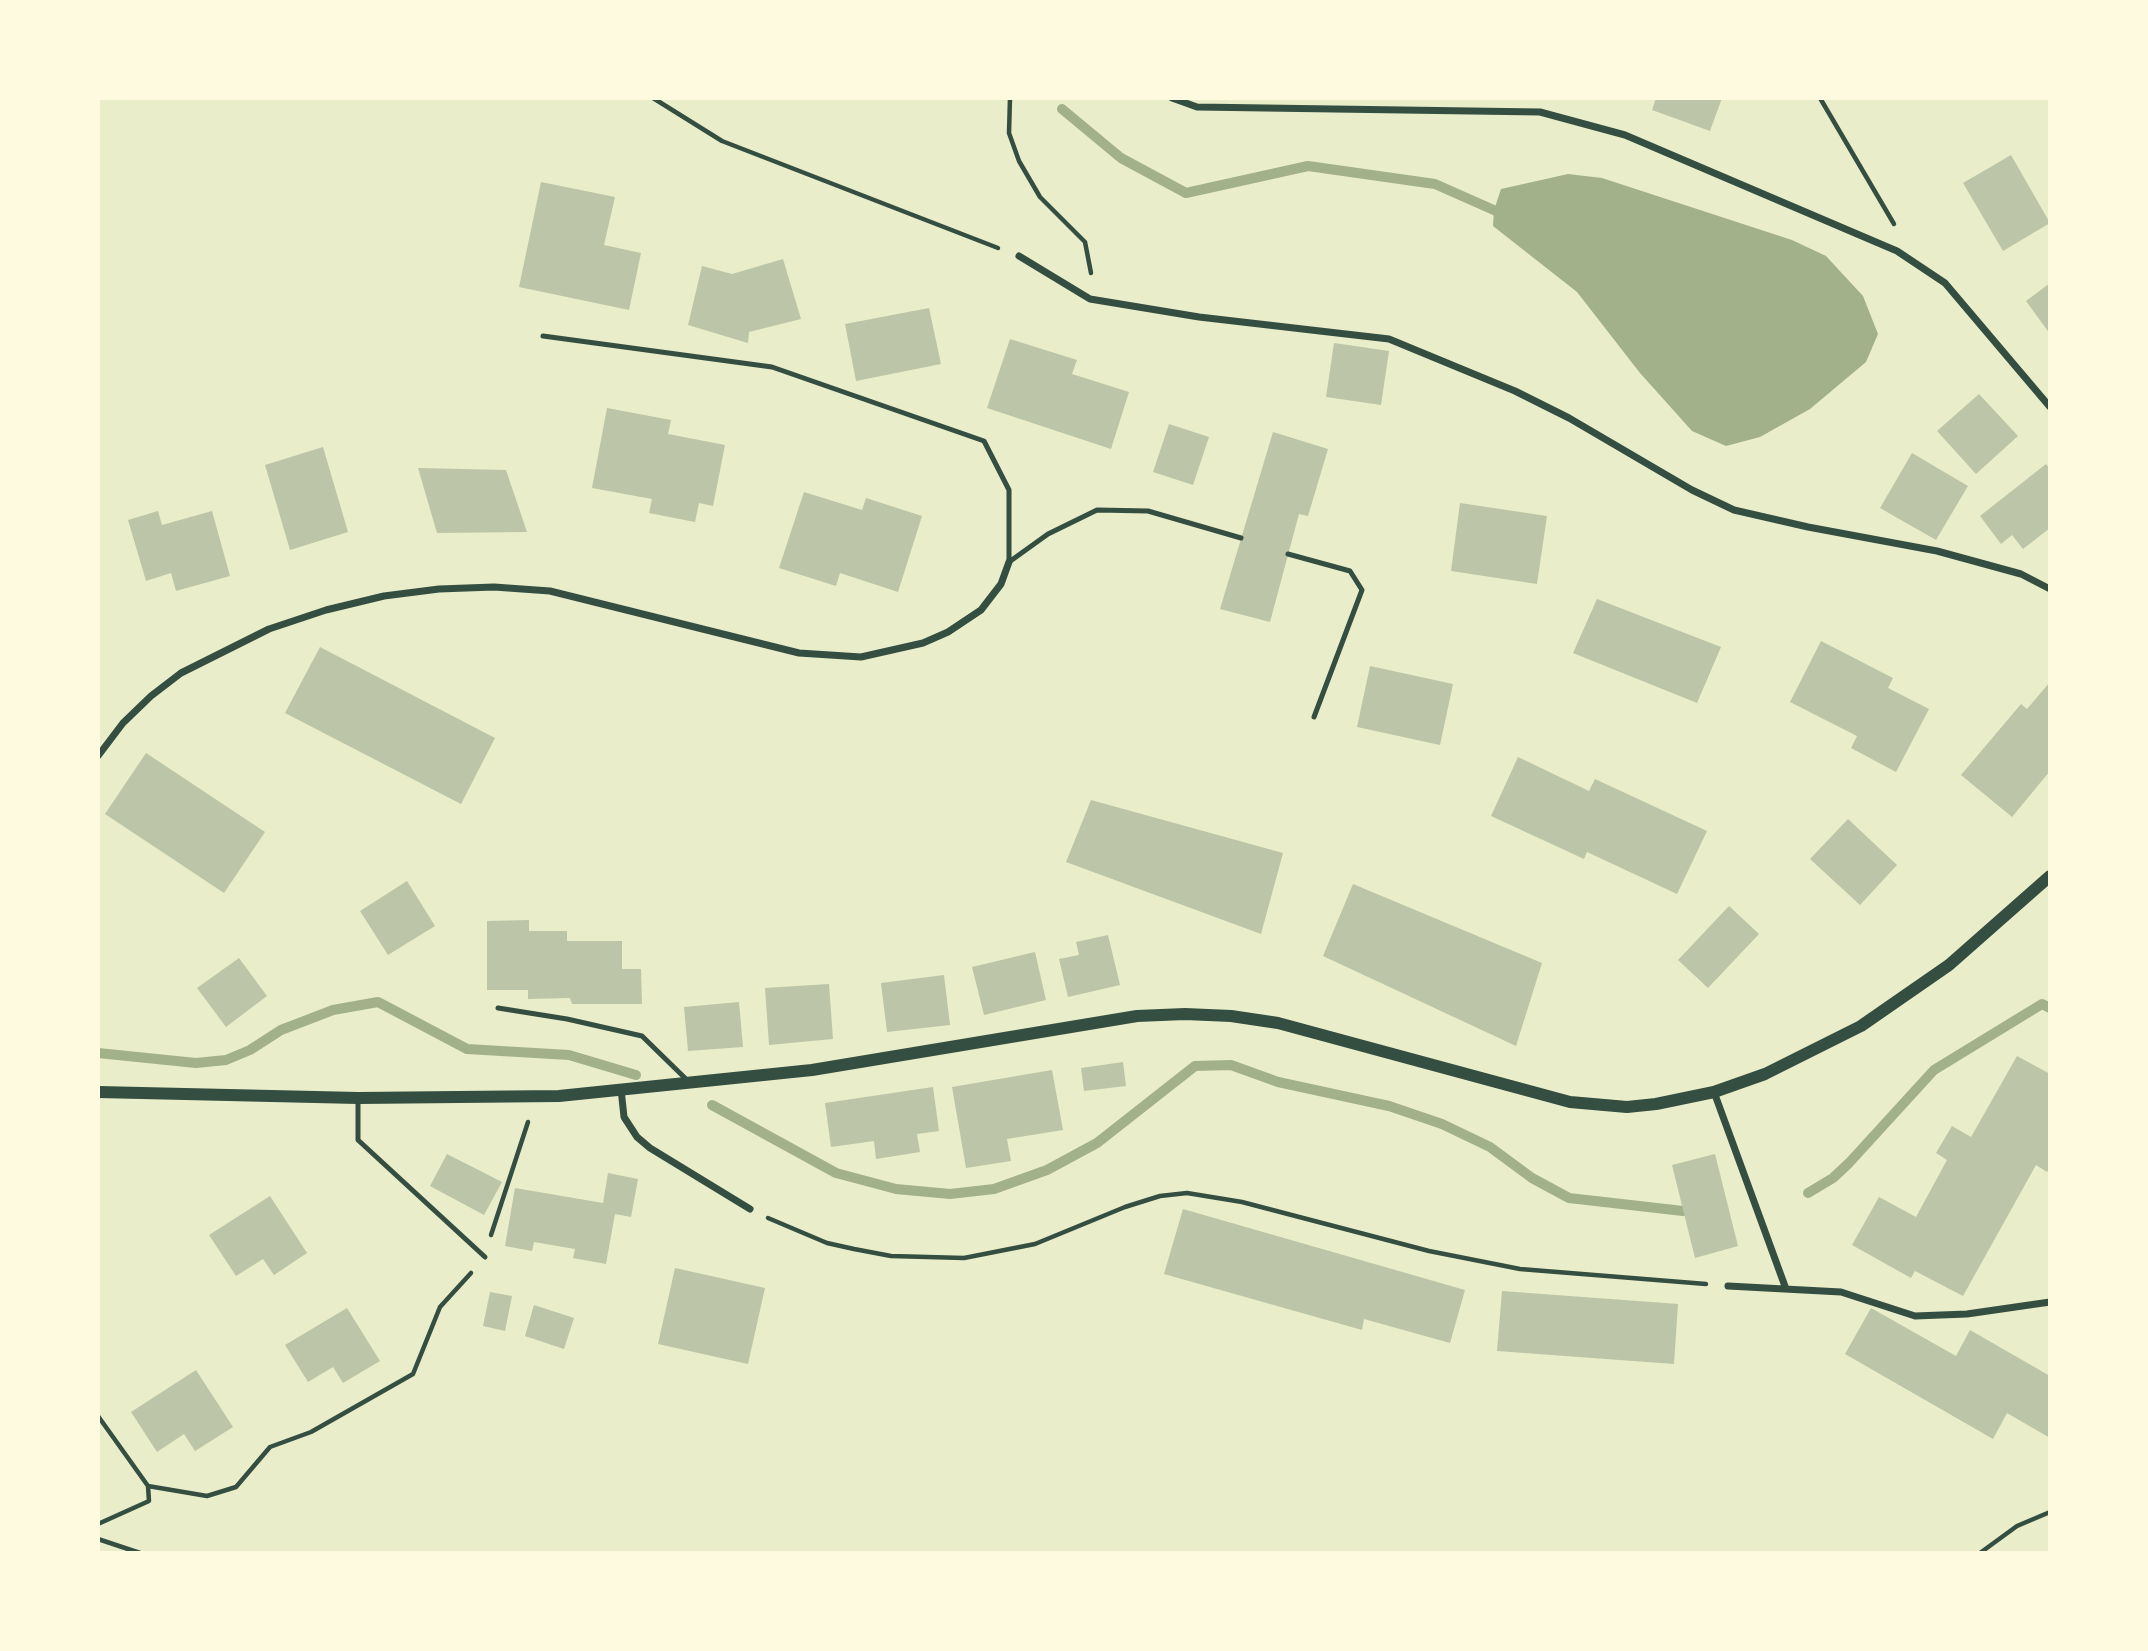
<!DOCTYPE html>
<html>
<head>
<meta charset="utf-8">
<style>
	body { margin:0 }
	#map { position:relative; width:2148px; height:1651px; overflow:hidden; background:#e9edc9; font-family:Quicksand,sans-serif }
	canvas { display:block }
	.frame { position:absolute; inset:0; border:100px solid #fefae0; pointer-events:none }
</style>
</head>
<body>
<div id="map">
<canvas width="2148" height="1651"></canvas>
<div class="frame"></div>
</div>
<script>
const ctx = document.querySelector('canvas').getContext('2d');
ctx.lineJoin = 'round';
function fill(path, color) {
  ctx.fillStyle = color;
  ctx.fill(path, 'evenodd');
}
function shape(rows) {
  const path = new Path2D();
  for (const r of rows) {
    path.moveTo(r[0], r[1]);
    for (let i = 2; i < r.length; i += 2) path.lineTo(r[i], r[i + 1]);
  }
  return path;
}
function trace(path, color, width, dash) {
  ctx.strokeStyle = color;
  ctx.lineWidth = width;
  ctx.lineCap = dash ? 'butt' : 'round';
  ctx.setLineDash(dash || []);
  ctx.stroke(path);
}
const water = shape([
	[1568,174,1602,178,1792,240,1826,256,1863,296,1878,334,1866,362,1810,409,1760,437,1726,446,1692,431,1640,373,1577,292,1493,226,1494,210,1501,189]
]);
const stream = shape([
	[1062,109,1121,158,1186,193,1308,166,1435,184,1505,215],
	[98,1053,196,1063,226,1060,250,1050,281,1030,333,1010,378,1002,467,1049,569,1055,636,1075],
	[712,1105,836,1173,896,1189,950,1194,994,1189,1047,1170,1097,1143,1195,1066,1231,1065,1278,1082,1389,1106,1442,1124,1490,1147,1532,1178,1569,1198,1683,1211],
	[1808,1193,1833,1178,1849,1163,1934,1070,2042,1004,2050,1008]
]);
const building = shape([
	[1656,98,1722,98,1710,131,1652,110],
	[2011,155,2050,223,2003,251,1963,183],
	[541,182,615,197,604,245,641,253,629,310,519,287],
	[783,259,801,319,749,332,748,343,688,325,702,266,732,274],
	[2050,283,2050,334,2026,301],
	[929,308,941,364,856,381,845,324],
	[1010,339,1077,360,1072,374,1129,392,1111,449,987,408],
	[1334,343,1389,351,1381,405,1326,397],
	[1979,394,2018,436,1976,474,1937,431],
	[607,408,671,420,668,434,725,445,713,506,699,503,695,522,649,513,652,499,592,488],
	[1169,424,1209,437,1193,485,1153,472],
	[1273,432,1328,449,1308,516,1299,514,1270,622,1220,609],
	[323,447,348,532,290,550,265,465],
	[1912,453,1968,486,1936,540,1880,508],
	[2046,464,2050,469,2050,528,2023,549,2012,535,2001,544,1980,516],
	[418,468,506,470,527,532,437,533],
	[804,492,862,510,866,498,922,516,898,592,840,573,836,586,779,568],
	[1460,503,1547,516,1537,584,1451,571],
	[158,511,162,525,212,511,230,576,176,591,171,573,146,581,128,520],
	[1597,599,1721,647,1697,703,1573,653],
	[1821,641,1893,678,1888,688,1929,709,1896,772,1851,748,1857,736,1790,702],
	[320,647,495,738,461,804,285,713],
	[1370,666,1453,684,1440,745,1357,727],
	[2050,682,2050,771,2012,817,1961,775,2021,704,2027,709],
	[146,753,265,832,224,893,105,814],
	[1518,757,1589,791,1595,779,1707,831,1677,894,1587,852,1584,859,1491,816],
	[1091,800,1283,853,1261,934,1066,862],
	[1848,819,1897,865,1860,905,1810,859],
	[407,881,435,926,388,955,360,911],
	[1353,884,1542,963,1516,1046,1323,956],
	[1729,906,1759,934,1708,988,1678,960],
	[529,920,529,931,567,931,567,941,622,941,622,969,641,969,642,1004,572,1004,570,998,528,999,528,990,487,990,487,921],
	[1108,935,1120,985,1068,997,1059,959,1079,955,1076,942],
	[1035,952,1046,1000,984,1015,972,967],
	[239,958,267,996,226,1027,197,988],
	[944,975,950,1025,887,1032,881,983],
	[829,984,833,1039,769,1045,765,988],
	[739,1002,743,1047,688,1051,684,1007],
	[2017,1056,2050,1074,2050,1167,2047,1172,2036,1165,1963,1296,1915,1271,1911,1278,1852,1245,1879,1197,1916,1217,1947,1160,1936,1153,1952,1126,1971,1137],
	[1123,1062,1126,1086,1084,1091,1081,1068],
	[1052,1070,1063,1130,1007,1139,1011,1161,966,1168,952,1087],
	[933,1087,939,1131,917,1134,920,1152,876,1159,874,1141,831,1147,825,1103],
	[447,1154,502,1182,484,1215,430,1186],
	[1715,1154,1738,1246,1695,1258,1672,1165],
	[608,1173,638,1179,631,1217,615,1214,606,1264,573,1258,575,1249,534,1242,532,1251,505,1246,515,1188,603,1203],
	[270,1196,307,1253,274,1275,263,1259,236,1276,209,1235],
	[1183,1209,1465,1290,1450,1343,1364,1319,1362,1330,1164,1274],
	[675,1268,765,1288,748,1364,658,1344],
	[1502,1291,1678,1304,1674,1364,1497,1351],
	[490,1292,512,1296,505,1331,483,1326],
	[534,1305,574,1318,564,1349,525,1336],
	[347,1308,380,1361,343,1383,333,1367,308,1382,285,1345],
	[1871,1308,1956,1356,1970,1330,2050,1376,2050,1438,2007,1413,1993,1439,1845,1354],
	[196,1370,233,1427,195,1451,184,1434,157,1452,131,1412]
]);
const path = shape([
	[653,98,722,141,998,248],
	[1010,98,1009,133,1019,161,1040,197,1085,242,1091,273],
	[1820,98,1894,224],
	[768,1218,827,1243,854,1249,891,1256,964,1258,1035,1244,1125,1207,1160,1196,1187,1193,1242,1202,1429,1251,1520,1269,1706,1284],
	[491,1235,528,1122],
	[98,1416,148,1486],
	[98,1524,149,1501,148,1486,207,1496,236,1487,270,1447,311,1432,413,1374,440,1307,471,1273],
	[98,1539,140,1553],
	[1980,1553,2017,1526,2050,1512]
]);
const service = shape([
	[543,336,772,367,984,441,1009,490,1009,562],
	[1288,554,1350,571,1362,590,1314,717],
	[1009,562,1048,534,1097,510,1148,511,1241,538],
	[498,1008,567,1019,642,1036,688,1081],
	[358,1098,358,1140,485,1257]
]);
const minor = shape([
	[1172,98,1197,107,1540,112,1625,135,1897,251,1945,283,2050,407],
	[1019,256,1090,299,1199,317,1389,339,1515,391,1569,418,1692,490,1734,510,1808,527,1937,551,2021,574,2050,589],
	[98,756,123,723,151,696,181,673,269,629,326,610,384,596,439,589,494,587,550,591,799,653,861,657,923,643,948,632,981,610,1001,584,1009,562],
	[621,1089,624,1117,637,1137,650,1148,750,1209],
	[1714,1092,1786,1289],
	[1728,1286,1841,1292,1915,1316,1967,1314,2050,1302]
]);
const tertiary = shape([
	[98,1092,358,1098,559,1096,812,1070,1137,1016,1185,1014,1231,1016,1278,1023,1570,1102,1627,1107,1656,1104,1714,1092,1765,1074,1861,1026,1949,965,2050,876]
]);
fill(water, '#a3b18a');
trace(stream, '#a3b18a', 10);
fill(building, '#bcc5a7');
trace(path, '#344e41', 4.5);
trace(service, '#344e41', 5);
trace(minor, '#344e41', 7);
trace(tertiary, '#344e41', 12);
</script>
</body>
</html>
